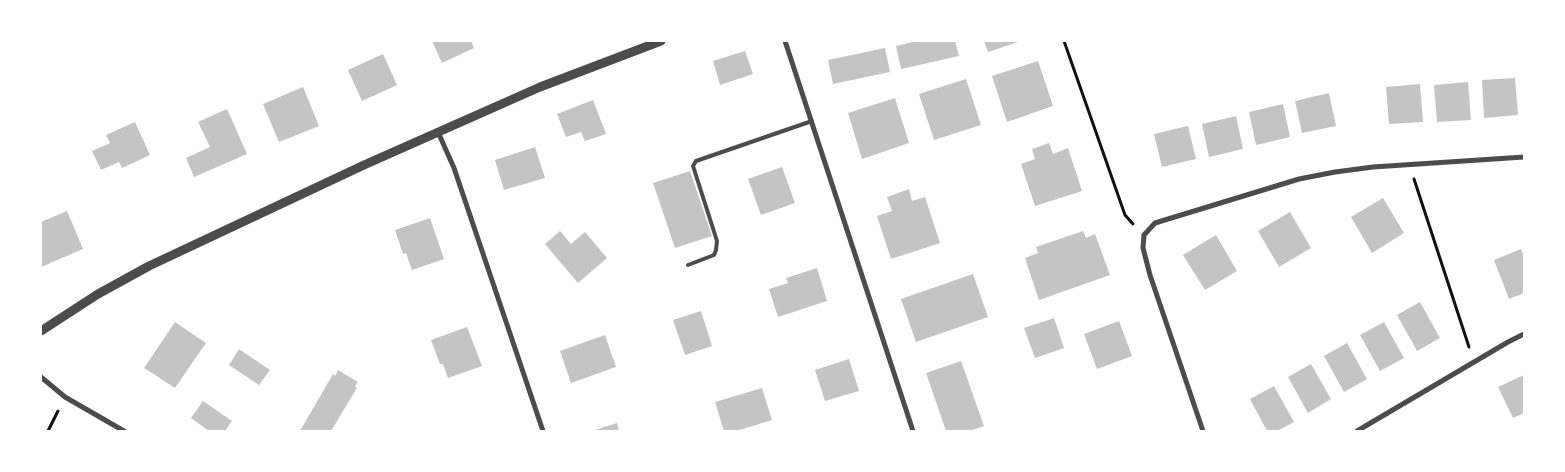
<!DOCTYPE html>
<html>
<head>
<meta charset="utf-8">
<style>
	body { margin:0 }
	#map { position:relative; width:1565px; height:472px; overflow:hidden; background:#fff; font-family:Rubik,sans-serif }
	canvas { display:block }
	.frame { position:absolute; inset:0; border:42px solid #fff; pointer-events:none }
</style>
</head>
<body>
<div id="map">
<canvas width="1565" height="472"></canvas>
<div class="frame"></div>
</div>
<script>
const ctx = document.querySelector('canvas').getContext('2d');
ctx.lineJoin = 'round';
function fill(path, color) {
  ctx.fillStyle = color;
  ctx.fill(path, 'evenodd');
}
function shape(rows) {
  const path = new Path2D();
  for (const r of rows) {
    path.moveTo(r[0], r[1]);
    for (let i = 2; i < r.length; i += 2) path.lineTo(r[i], r[i + 1]);
  }
  return path;
}
function trace(path, color, width, dash) {
  ctx.strokeStyle = color;
  ctx.lineWidth = width;
  ctx.lineCap = dash ? 'butt' : 'round';
  ctx.setLineDash(dash || []);
  ctx.stroke(path);
}
const building = shape([
	[432,41,471,41,474,48,442,63],
	[917,41,955,41,959,56,901,69,896,46],
	[984,41,1018,41,1018,42,988,52],
	[885,48,890,72,833,84,828,60],
	[745,51,753,74,720,85,713,61],
	[383,54,397,85,362,101,348,70],
	[1038,61,1053,106,1007,122,992,76],
	[1515,78,1518,115,1484,118,1482,80],
	[966,79,981,125,934,140,919,94],
	[1468,82,1471,120,1437,122,1434,85],
	[1420,84,1423,122,1389,124,1386,87],
	[303,87,319,126,279,142,263,104],
	[1329,93,1336,126,1302,133,1295,101],
	[895,98,909,143,862,159,848,113],
	[593,100,606,134,585,141,581,132,566,137,557,114],
	[1283,104,1290,137,1256,145,1249,112],
	[227,109,247,154,194,177,186,158,210,147,198,122],
	[1236,116,1243,149,1209,157,1202,124],
	[135,122,150,155,122,168,119,162,101,170,92,151,110,143,106,135],
	[1188,126,1196,159,1162,167,1154,134],
	[1049,143,1053,154,1068,148,1082,191,1035,206,1021,164,1035,159,1032,149],
	[535,147,545,178,504,190,495,160],
	[782,167,795,203,761,215,748,179],
	[690,171,712,236,675,248,653,183],
	[909,189,912,201,925,197,940,243,891,259,877,216,892,211,887,197],
	[1383,198,1404,233,1372,253,1351,217],
	[67,211,83,249,41,267,41,222],
	[1290,212,1311,248,1279,267,1258,231],
	[430,218,444,259,412,270,406,253,403,254,395,230],
	[560,231,571,244,585,232,607,258,578,283,545,244],
	[1083,231,1086,238,1095,234,1110,275,1039,300,1025,258,1038,253,1036,247],
	[1216,235,1237,271,1205,290,1183,255],
	[1521,249,1524,256,1524,293,1509,299,1494,260],
	[817,268,827,301,778,317,769,289,788,283,786,278],
	[973,274,988,317,916,342,901,299],
	[1420,302,1440,338,1417,351,1397,315],
	[701,311,712,346,685,355,673,320],
	[1054,318,1064,348,1035,358,1024,328],
	[1119,321,1132,356,1097,369,1084,334],
	[175,322,206,343,175,388,144,368],
	[1384,322,1404,358,1380,371,1360,335],
	[467,327,482,366,448,378,443,364,440,364,431,340],
	[605,335,616,367,571,383,560,351],
	[1347,343,1367,379,1344,392,1324,356],
	[239,349,270,370,259,385,229,365],
	[849,359,859,391,825,401,815,370],
	[961,361,984,426,969,431,946,431,926,373],
	[1311,364,1331,399,1308,413,1288,377],
	[338,370,358,382,355,386,357,388,331,431,300,431,333,374,335,376],
	[1524,375,1524,413,1513,418,1498,387],
	[1274,386,1294,422,1277,431,1267,431,1250,399],
	[762,388,772,420,736,431,724,431,715,402],
	[203,401,232,421,225,431,209,431,191,418],
	[617,423,619,431,595,431,595,430]
]);
const path = shape([
	[1064,41,1125,215,1133,224],
	[1414,179,1469,347],
	[48,431,58,411]
]);
const service = shape([
	[688,265,714,255,716,250,717,241,693,166,696,161,812,121]
]);
const minor = shape([
	[785,41,913,431],
	[438,132,454,168,543,431],
	[41,377,65,397,124,431],
	[1203,431,1150,275,1143,248,1144,235,1155,223,1299,179,1335,172,1373,167,1524,157],
	[1357,431,1508,342,1524,334]
]);
const tertiary = shape([
	[41,331,98,294,149,266,364,165,540,87,661,41]
]);
fill(building, '#c4c4c4');
trace(path, '#111', 3);
trace(service, '#4c4c4c', 4);
trace(minor, '#4c4c4c', 5);
trace(tertiary, '#4c4c4c', 9);
</script>
</body>
</html>
